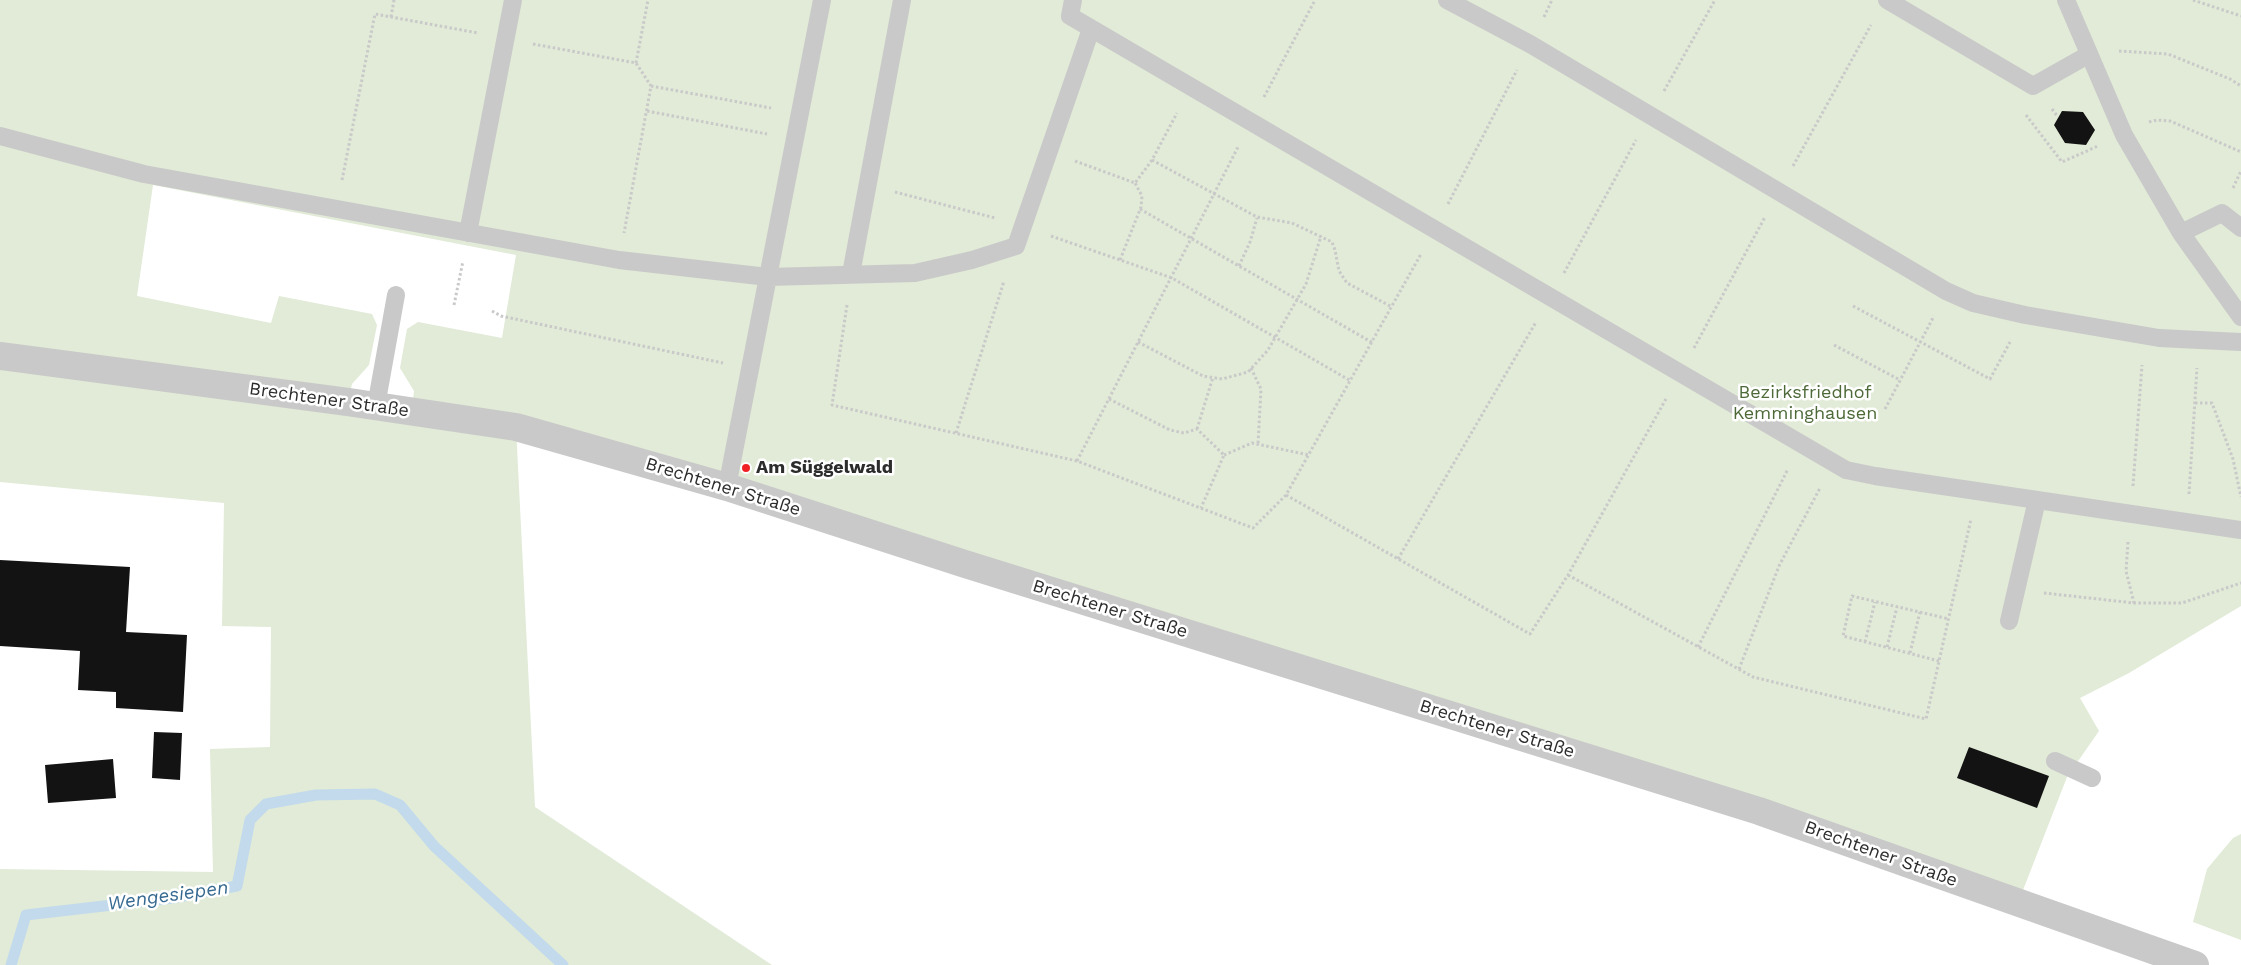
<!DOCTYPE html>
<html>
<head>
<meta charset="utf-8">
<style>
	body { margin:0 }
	canvas { display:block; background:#fff }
</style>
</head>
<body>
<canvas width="2241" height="965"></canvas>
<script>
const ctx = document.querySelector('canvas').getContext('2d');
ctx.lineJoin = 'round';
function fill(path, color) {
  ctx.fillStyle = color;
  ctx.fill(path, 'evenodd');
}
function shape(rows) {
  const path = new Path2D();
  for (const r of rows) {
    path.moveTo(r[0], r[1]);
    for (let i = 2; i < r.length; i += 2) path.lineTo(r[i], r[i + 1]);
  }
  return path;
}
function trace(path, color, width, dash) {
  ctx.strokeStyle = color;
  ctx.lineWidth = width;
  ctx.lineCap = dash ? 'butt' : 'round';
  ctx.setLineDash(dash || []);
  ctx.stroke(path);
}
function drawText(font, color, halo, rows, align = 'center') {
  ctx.font = font + ' "Work Sans",sans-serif';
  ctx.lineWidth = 5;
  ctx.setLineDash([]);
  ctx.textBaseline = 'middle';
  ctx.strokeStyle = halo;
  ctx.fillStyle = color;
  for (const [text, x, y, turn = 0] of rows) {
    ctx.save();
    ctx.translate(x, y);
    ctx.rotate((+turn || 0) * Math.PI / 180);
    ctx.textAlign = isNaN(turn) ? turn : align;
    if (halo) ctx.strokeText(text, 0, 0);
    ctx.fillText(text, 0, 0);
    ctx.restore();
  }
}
const green = shape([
	[0,0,2241,0,2241,606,2129,673,2080,698,2099,731,2067,777,2018,903,516,427,535,807,772,965,0,965,0,869,213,872,210,749,270,747,271,627,222,626,224,503,0,482],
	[153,185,516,255,502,338,418,322,407,329,400,368,414,391,412,411,348,402,352,384,369,365,377,325,372,314,279,296,271,323,137,296],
	[2241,834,2241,940,2193,922,2207,869,2233,838]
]);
const stream = shape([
	[11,965,26,915,173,898,237,886,250,820,266,804,316,795,375,794,400,805,434,846,563,965]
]);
const building = shape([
	[2062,111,2083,112,2095,130,2086,145,2065,143,2054,125],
	[0,560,130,567,126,632,187,635,183,712,116,708,116,692,78,690,80,651,0,646],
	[154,732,182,733,180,780,152,778],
	[1969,747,2049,776,2037,808,1957,778],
	[113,759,116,798,48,803,45,765]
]);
const path = shape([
	[2193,0,2241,16],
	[391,17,394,0],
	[1544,17,1552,0],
	[533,44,636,63,651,86,624,233],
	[2119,51,2168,54,2230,79,2241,86],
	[636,63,648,0],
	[651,86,771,108],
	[1664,91,1715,0],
	[1264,97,1315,0],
	[2052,109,2058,117],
	[647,111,767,134],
	[2026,115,2062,162,2098,146],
	[2149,122,2157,120,2170,121,2241,152],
	[1152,160,1257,217,1292,223,1332,242,1335,250,1339,271,1347,283,1392,307],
	[1075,161,1135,183,1152,160,1177,113],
	[1793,166,1871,25],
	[342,180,375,14,478,33],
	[2233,188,2241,171],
	[895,192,995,218],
	[1448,204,1517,70],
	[1140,209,1373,343],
	[1051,236,1172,278,1351,381],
	[1120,260,1141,207,1142,196,1135,183],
	[1239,266,1250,242,1257,218],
	[1564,273,1636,140],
	[454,305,463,261],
	[847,305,832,405,1077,461,1253,528,1286,495,1421,254],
	[1853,306,1990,379,2010,342],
	[492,311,501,316,723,363],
	[1138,342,1203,376,1222,379,1248,372,1268,350,1306,284,1321,236],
	[1834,345,1900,380],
	[1694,348,1765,217],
	[1251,368,1261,389,1258,444],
	[1109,399,1170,430,1184,433,1197,429,1224,455,1201,508],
	[2195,403,2212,403,2233,459,2241,497],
	[1885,409,1934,316],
	[1197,429,1213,377],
	[956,433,1004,281],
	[1224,455,1252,443,1309,455],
	[1077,461,1238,147],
	[2133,486,2142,365],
	[2189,494,2197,368],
	[1286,495,1530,634,1568,575,1667,397],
	[2128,542,2126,571,2134,603],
	[1398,559,1536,322],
	[1568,575,1753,677,1926,719,1971,519],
	[2044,593,2134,603,2182,603,2241,583],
	[1865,642,1875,602],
	[1698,647,1788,469],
	[1887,647,1897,607],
	[1910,653,1920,612],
	[1939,661,1843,636,1852,596,1949,619],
	[1739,669,1779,566,1820,488]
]);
const service = shape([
	[1073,0,1070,16,1846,470,1875,476,2241,530],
	[1447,0,1530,44,1946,291,1973,303,2025,315,2159,338,2241,342],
	[1887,0,2033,86,2088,55],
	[2066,0,2124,135,2181,233,2241,317],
	[0,136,144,174,619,260,768,277,915,273,972,260,1016,246,1091,29],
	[468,233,513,0],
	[2181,233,2222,213,2241,228],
	[851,274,902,0],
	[376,406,396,295],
	[727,487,822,0],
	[2009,621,2037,500],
	[2055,761,2092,778]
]);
const tertiary = shape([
	[0,356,348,402,516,427,727,487,965,564,1759,811,2195,965]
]);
const markers = [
	[746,468,5,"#f02125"]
];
const parkNames = [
	["Bezirksfriedhof",1805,393],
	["Kemminghausen",1805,414]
];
const streetNames = [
	["Brechtener Straße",329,400,8],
	["Brechtener Straße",723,487,17],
	["Brechtener Straße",1110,609,17],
	["Brechtener Straße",1497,729,17],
	["Brechtener Straße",1881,854,20]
];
const poiNames = [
	["Am Süggelwald",756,468]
];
const waterNames = [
	["Wengesiepen",168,896,-8]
];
fill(green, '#e1ebd7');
trace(stream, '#c2daec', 11);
fill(building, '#131313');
trace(path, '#c9c9c9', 3, [2.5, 2.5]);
trace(service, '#c9c9c9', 18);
trace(tertiary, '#c9c9c9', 28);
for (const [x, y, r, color] of markers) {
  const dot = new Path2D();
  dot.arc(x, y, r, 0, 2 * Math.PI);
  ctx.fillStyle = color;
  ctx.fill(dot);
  trace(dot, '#fff', 2);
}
drawText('18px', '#4c6937', '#fff', parkNames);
drawText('18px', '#2c2c2c', '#fff', streetNames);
drawText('bold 18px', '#2c2c2c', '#fff', poiNames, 'left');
drawText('italic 19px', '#366991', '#fff', waterNames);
</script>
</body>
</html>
